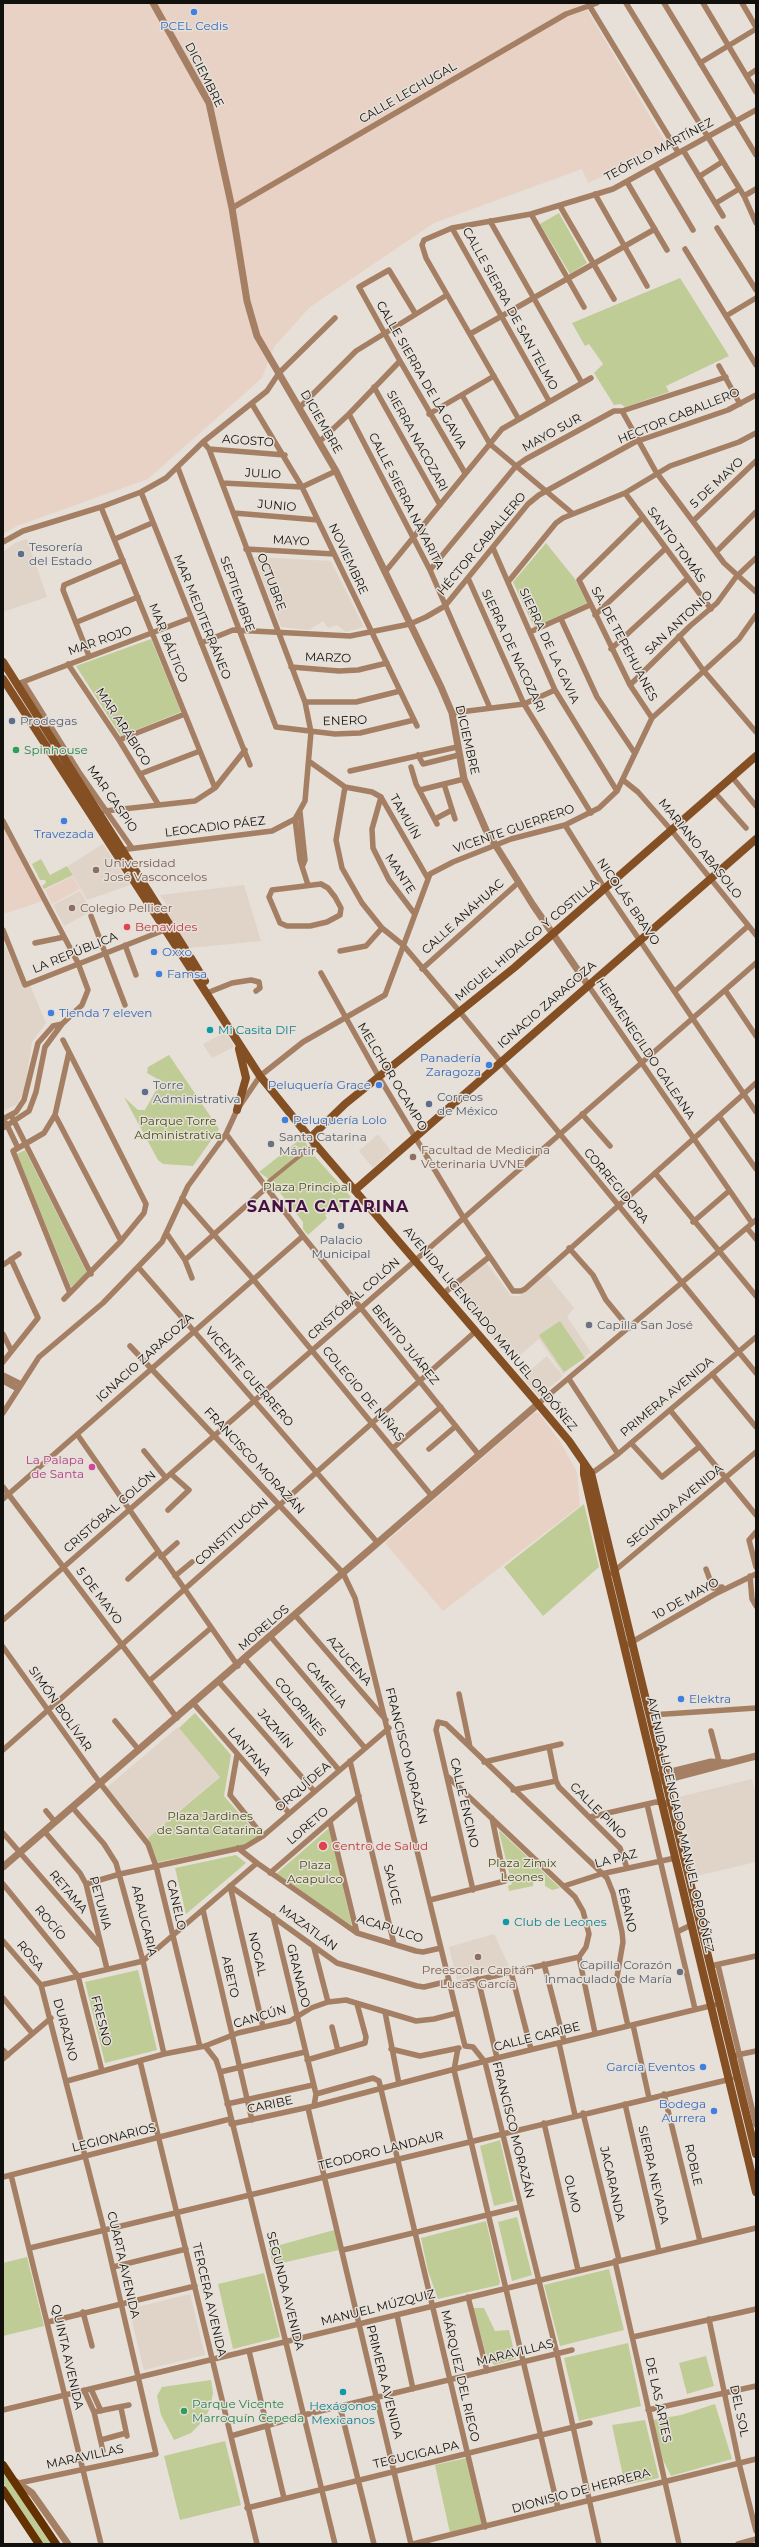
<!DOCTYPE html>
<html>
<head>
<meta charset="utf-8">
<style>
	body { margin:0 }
	#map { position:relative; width:759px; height:2547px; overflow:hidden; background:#e6e0d9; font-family:Montserrat,sans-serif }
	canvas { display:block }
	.frame { position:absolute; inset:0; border:4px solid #11100d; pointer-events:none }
</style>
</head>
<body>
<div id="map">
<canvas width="759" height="2547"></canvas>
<div class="frame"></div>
</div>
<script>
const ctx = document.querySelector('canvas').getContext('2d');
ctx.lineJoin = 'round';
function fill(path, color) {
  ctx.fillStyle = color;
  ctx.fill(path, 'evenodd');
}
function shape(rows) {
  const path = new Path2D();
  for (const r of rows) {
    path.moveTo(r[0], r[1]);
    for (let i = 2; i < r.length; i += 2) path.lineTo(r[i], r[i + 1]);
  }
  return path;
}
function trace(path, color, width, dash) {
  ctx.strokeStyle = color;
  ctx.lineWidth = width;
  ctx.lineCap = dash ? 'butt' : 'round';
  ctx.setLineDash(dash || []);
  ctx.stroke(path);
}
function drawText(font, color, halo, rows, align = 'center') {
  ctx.font = font + ' Montserrat,sans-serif';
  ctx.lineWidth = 3;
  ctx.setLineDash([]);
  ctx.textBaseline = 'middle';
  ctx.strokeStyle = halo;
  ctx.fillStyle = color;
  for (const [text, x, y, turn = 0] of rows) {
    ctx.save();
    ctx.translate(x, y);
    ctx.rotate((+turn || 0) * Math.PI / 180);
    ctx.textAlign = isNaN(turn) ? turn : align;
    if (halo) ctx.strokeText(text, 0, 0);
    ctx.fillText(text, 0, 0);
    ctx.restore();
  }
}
const built = shape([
	[27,539,47,597,3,612,3,552,15,543],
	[254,557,331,561,364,627,346,632,337,625,328,628,323,621,309,630,281,627],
	[103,844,130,885,87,900,68,866],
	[244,885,261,941,189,948,163,908,166,904,160,895],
	[80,891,92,911,64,926,53,905],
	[3,941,24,987,30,985,46,1023,32,1042,25,1087,21,1097,17,1104,3,1111],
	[226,1032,234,1047,212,1058,203,1044],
	[378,1134,391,1151,373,1168,359,1151],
	[486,1262,511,1296,520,1296,546,1273,574,1308,567,1317,591,1352,563,1374,539,1339,513,1361,452,1290],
	[547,1356,563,1376,539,1397,522,1377],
	[178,1727,220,1776,148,1838,106,1788],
	[752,1779,756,1794,756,1862,696,1876,679,1797],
	[494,1934,509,1966,457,1980,449,1947],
	[190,2294,205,2355,144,2370,129,2309]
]);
const industrial = shape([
	[3,3,583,3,667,145,649,156,588,183,582,169,434,223,310,307,274,347,262,378,148,479,17,526,3,534],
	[3,824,43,901,3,914],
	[73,876,80,889,52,904,45,890],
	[534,1413,539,1413,561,1443,577,1472,580,1506,443,1611,385,1543]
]);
const green = shape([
	[559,213,587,263,570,274,540,224],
	[680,278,729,356,666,386,669,392,625,407,621,404,614,405,594,373,603,364,589,344,585,346,572,323],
	[546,543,575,579,587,603,534,627,513,582],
	[151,639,181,712,121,736,76,666],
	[41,859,50,875,67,866,73,875,44,889,42,886,46,883,45,880,40,880,32,864],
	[169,1055,219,1129,193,1166,163,1164,158,1160,124,1097,138,1110,145,1110,161,1081,147,1073,148,1067],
	[303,1137,310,1151,351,1197,339,1209,337,1207,325,1215,327,1218,308,1235,303,1229,303,1222,270,1180,259,1172],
	[25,1150,87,1273,71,1287,17,1154],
	[560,1321,585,1358,564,1372,539,1335],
	[584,1504,599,1567,543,1616,504,1567],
	[195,1713,231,1755,224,1796,259,1836,245,1845,158,1862,148,1838,220,1777,179,1728],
	[329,1828,352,1926,276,1874],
	[500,1831,560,1888,552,1890,545,1886,545,1876,534,1876,533,1886,509,1891,508,1886,512,1884,499,1832],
	[236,1855,246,1863,186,1914,175,1868],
	[138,1970,157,2050,105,2063,85,1982],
	[500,2140,514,2201,494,2206,480,2146],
	[517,2217,532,2275,512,2281,498,2222],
	[486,2221,500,2282,499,2285,438,2299,428,2271,421,2238],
	[334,2230,339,2250,273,2265,269,2248],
	[27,2257,44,2326,3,2336,3,2263],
	[609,2269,624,2330,560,2346,544,2285],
	[264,2273,280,2337,233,2349,218,2284],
	[473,2308,484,2308,495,2331,509,2330,516,2359,494,2365,486,2354],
	[628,2343,641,2406,579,2421,564,2358],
	[706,2356,714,2386,687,2394,679,2363],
	[211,2380,213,2393,210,2408,204,2420,191,2433,174,2440,161,2415,157,2396,162,2387],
	[715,2404,732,2459,671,2476,663,2460,653,2420,681,2415],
	[645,2420,659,2478,625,2485,612,2425],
	[225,2441,241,2505,180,2520,164,2456],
	[466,2458,482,2526,450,2533,435,2465],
	[3,2471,38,2525,51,2544,44,2544,3,2483]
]);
const pedestrian = shape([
	[269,1181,312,1146]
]);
const minor = shape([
	[626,3,744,196,756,223],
	[664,3,756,155],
	[703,3,756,92],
	[742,3,756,27],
	[589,5,678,152],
	[700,63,756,29],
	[747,76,756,70],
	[683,150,723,216],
	[655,166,693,230],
	[700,176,722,162],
	[627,182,667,250],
	[595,194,647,286],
	[744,196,756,189],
	[716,203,739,189],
	[560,206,614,299],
	[232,208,566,14,597,3],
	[531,214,584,307],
	[490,221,582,383],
	[452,228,549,401],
	[717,228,756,290],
	[685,249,756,365],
	[415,313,389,270,359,287,400,361,465,473],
	[726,316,756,298],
	[470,334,655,229],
	[719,366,740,404],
	[374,387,440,505],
	[462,395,490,444,572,513],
	[252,404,302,487,417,726],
	[300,407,356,351,447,295],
	[622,411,656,472,674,496,724,563,756,592],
	[349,414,430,570,490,708],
	[429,414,494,376],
	[518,418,426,258,422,245,424,240,452,228,531,214,613,189,756,110],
	[320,441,349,414,400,361],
	[209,449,285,455],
	[178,468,276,727,335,734,360,733,414,720],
	[222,483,302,487,336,471],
	[141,492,250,765],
	[625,493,711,609],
	[101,507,215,788],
	[234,513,318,520],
	[642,518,579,580,630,685,652,718],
	[693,521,756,461],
	[115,539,152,523],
	[3,542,23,531,101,507,141,492,166,478,203,442,267,391,279,373,335,318],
	[493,548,555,690,617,791],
	[246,549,334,554],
	[716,552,756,512],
	[430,570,516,466,526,459,614,411,622,411,726,377],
	[385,572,502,429,591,378],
	[468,578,524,704,591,813],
	[508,582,556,523,563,518,625,493,670,466,739,442,756,433],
	[595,615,665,549],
	[561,619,597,697,634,752],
	[77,622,138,597],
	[530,632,590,605],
	[679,636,703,670,756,732],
	[201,643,233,630,350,636,410,624,426,617,445,606,528,504,539,495,635,442,728,410,756,395],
	[611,649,687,579],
	[89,656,63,590,64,585,123,560],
	[68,664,119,740,158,804],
	[291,667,339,671,358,670,387,663],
	[23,682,79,772,132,848],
	[20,683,191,618],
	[630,685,690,626,717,603,736,577,756,558],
	[305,702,356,702,400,691],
	[452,713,524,704,555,690],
	[119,740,185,714],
	[418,755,423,764,459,755],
	[310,762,345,787,372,792,381,797,427,877],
	[411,767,416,784,437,824],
	[350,771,457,747],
	[140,774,200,751],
	[732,777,756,806],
	[623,780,638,792,672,831,756,935],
	[444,784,455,819],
	[345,787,336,840,342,868,362,903,382,928,403,945,460,1012,756,1373],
	[420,790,464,779],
	[715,793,746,828],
	[381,797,372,829,373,848,389,880,414,913],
	[105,811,195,801,215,788,245,750],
	[300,812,305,860,303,865],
	[295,819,300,860,308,885],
	[435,819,452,810],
	[3,821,78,963,88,990,82,1005,62,1024,45,1047,36,1092,29,1111,3,1128],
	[565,825,605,889,756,1112],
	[120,850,272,831,295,819,305,801,311,732,305,702,222,483,209,449,203,442],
	[321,884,328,888,335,897,341,908,340,915,327,922,310,926,287,926,280,923,269,897,272,890,321,884],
	[91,916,125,1005],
	[3,930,25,985,167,929],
	[35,943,64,937],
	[125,945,136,975],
	[340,951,366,946,382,928],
	[422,969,519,882],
	[321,973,379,1077,463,1217,513,1291,521,1291,525,1289,756,1083],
	[588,985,752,1223],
	[725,990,756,1036],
	[675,991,748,926],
	[207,993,232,983,251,980,259,982,260,988,256,991],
	[63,1040,146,1204,144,1213,121,1241,64,1299],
	[69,1052,55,1115,44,1133,13,1151,70,1293],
	[582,1114,610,1146],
	[11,1115,91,1274],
	[55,1115,121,1241],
	[719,1116,756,1169],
	[3,1119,16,1112,24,1100,38,1043,53,1026,62,1024],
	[6,1123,18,1148],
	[226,1134,303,1236,479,1455],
	[655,1173,756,1296],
	[182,1198,253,1279,431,1495],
	[693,1222,729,1191],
	[747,1228,756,1239],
	[167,1234,185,1260,192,1278],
	[569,1248,593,1275,606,1300,629,1328],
	[185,1260,266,1188],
	[3,1265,19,1254],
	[139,1268,377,1542],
	[444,1293,489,1257],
	[3,1334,11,1350],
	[130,1346,343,1573,355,1598,465,2046,473,2047,485,2062,557,2354,599,2544],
	[3,1362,38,1318,11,1259],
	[712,1374,756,1427],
	[3,1375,21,1384],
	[569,1379,618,1454],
	[3,1381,18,1389],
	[538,1404,756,1220],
	[670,1410,756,1515],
	[3,1413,39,1357,103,1303,162,1242,188,1186,226,1134,237,1110,260,1076,303,1042,385,995,430,874,453,862,511,839,565,825,599,808,617,791,652,718,739,639,756,615],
	[77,1434,238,1666],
	[631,1443,662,1477,699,1447],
	[393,1448,441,1407],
	[429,1449,456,1426],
	[144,1451,166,1478],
	[587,1473,595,1471,618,1454,756,1337],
	[3,1487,177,1718],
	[3,1499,303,1236],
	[168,1510,189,1490,171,1474],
	[756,1532,749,1540,756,1567],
	[161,1557,177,1543],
	[706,1569,713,1588,722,1587],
	[612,1573,756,1452],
	[175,1576,192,1562],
	[750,1576,752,1599,756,1606],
	[128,1579,158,1552],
	[295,1615,386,1720],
	[3,1620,756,963],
	[271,1637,365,1748],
	[625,1646,715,1594,756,1574],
	[3,1647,100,1783,148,1844,156,1866,200,2047],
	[245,1659,339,1770],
	[149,1681,211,1628],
	[219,1682,314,1791],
	[459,1694,470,1747],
	[194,1704,289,1813],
	[651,1715,756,1708],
	[115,1721,139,1750],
	[711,1731,720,1765],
	[549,1747,556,1781,559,1787,620,1848,627,1868],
	[3,1750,476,1331],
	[237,1755,230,1795,263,1836],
	[350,1761,394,1944],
	[484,1762,561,1744],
	[447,1776,575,1897,583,1911,589,1934,586,1947,579,1957,450,1986],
	[513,1790,556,1781],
	[647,1804,695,2009],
	[72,1807,104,1844,116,1863,143,1961,164,2054],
	[46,1811,55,1822],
	[590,1817,656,1802,666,1803,672,1806],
	[330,1822,357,1933],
	[45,1832,80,1873,86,1884,107,1969],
	[3,1833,100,1945],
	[257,1863,357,1933,416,1951,423,1952,441,1948],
	[270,1873,359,1796],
	[3,1884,78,1976,102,2071],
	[86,1884,120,1874,245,1847,263,1836,389,1728],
	[230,1886,337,1963,417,1986,424,1987,449,1981],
	[230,1886,263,2027],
	[564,1886,601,1874,675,1858],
	[473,1890,436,1730,438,1722,446,1724,607,1878,613,1893,622,1932,623,1942,617,1977,628,2026],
	[430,1900,505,1881,492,1818],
	[203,1910,252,2120],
	[273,1916,316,2094,314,2106],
	[677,1932,691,1925],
	[3,1941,41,1985,104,2230,156,2454,19,2483],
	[314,1948,328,2002],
	[579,1957,595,2033],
	[544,1964,564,2041],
	[715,1965,756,1956],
	[718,1965,756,2125],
	[511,1972,531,2049],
	[478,1979,497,2058],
	[41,1985,143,1961,257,1863,238,1848],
	[3,1998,32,2033],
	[385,2012,399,2084],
	[633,2025,649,2098],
	[332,2027,338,2051],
	[559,2043,575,2115],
	[205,2046,216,2060,220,2072,335,2544],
	[458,2048,454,2070,558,2508],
	[391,2049,420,2056,459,2048],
	[3,2050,8,2055],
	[737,2055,756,2051],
	[3,2059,51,2018],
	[307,2060,365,2043,366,2037,357,2004],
	[140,2061,257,2544],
	[220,2072,305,2052],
	[67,2081,164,2054,205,2046,238,2033,290,2021,311,2008,328,2002,346,2000,416,2021,434,2019,457,2013],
	[316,2094,373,2078,379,2081,485,2527],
	[664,2094,700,2241],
	[227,2104,313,2085],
	[625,2104,659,2251],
	[308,2108,411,2544],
	[583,2113,619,2260],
	[544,2123,578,2270],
	[231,2124,314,2106,497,2058,714,2005],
	[11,2175,101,2544],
	[3,2177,230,2119],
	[30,2248,731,2079],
	[343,2250,520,2207],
	[615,2261,679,2544],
	[113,2267,186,2249],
	[468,2297,487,2371],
	[83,2312,92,2346],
	[397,2315,413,2389],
	[709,2319,739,2463,756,2531],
	[48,2322,195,2286],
	[633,2337,756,2309],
	[249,2351,284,2498],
	[91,2389,101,2411],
	[84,2390,94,2412,103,2451],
	[340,2407,374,2544],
	[121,2408,127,2436],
	[3,2410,756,2228],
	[648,2410,756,2386],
	[94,2412,129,2405],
	[231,2436,304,2415,572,2350],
	[101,2440,126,2433],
	[247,2508,590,2423],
	[413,2544,756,2459],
	[738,2544,756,2539]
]);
const tertiary = shape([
	[153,3,209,103,232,208,247,301,257,336,336,471,441,687,452,713,464,779,486,830,533,905,588,985],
	[659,1775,711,1762,727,1763],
	[657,1782,756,1756],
	[3,1867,538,1404],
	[13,2480,32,2493,68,2544]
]);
const secondary = shape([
	[3,662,185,949],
	[3,679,260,1076,310,1138,538,1404,569,1441,591,1473,756,2154],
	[191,958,205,981],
	[237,1110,246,1078,239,1049],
	[310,1138,345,1104,515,967,756,756],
	[355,1190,756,839],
	[584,1463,584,1474,604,1563,756,2192]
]);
const primary = shape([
	[3,2465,56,2544],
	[3,2490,39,2544]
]);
const markers = [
	[194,12,4,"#3f7fe0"],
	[21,554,4,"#5c6f8a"],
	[12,721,4,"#5c6f8a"],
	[16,750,4,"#2e9e5b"],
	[64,821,4,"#3f7fe0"],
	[96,870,4,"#8d6e63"],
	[72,908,4,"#8d6e63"],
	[127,927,4,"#e0444e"],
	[154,952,4,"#3f7fe0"],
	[159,974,4,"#3f7fe0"],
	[51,1013,4,"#3f7fe0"],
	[210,1030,4,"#0f9aa8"],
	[489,1065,4,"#3f7fe0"],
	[379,1085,4,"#3f7fe0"],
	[145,1092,4,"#5c6f8a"],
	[429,1104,4,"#5c6f8a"],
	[285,1120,4,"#3f7fe0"],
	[271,1144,4,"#6b7280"],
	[413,1157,4,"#8d6e63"],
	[341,1226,4,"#5c6f8a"],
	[589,1325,4,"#6b7280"],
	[92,1467,4,"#d1479c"],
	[681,1699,4,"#3f7fe0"],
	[323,1846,5,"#e0444e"],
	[506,1922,4,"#0f9aa8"],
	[478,1957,4,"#8d6e63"],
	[680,1972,4,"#6b7280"],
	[703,2067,4,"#3f7fe0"],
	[714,2111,4,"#3f7fe0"],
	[343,2392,4,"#0f9aa8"],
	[184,2411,4,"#2e9e5b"]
];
const shopNames = [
	["PCEL Cedis",194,26,"center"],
	["Travezada",64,834,"center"],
	["Oxxo",162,952],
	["Famsa",167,974],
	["Tienda 7 eleven",59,1013],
	["Panadería",481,1058,"right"],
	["Zaragoza",481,1072,"right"],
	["Peluquería Grace",371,1085,"right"],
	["Peluquería Lolo",293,1120],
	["Elektra",689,1699],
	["García Eventos",695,2067,"right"],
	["Bodega",706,2104,"right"],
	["Aurrera",706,2118,"right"]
];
const streetNames = [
	["DICIEMBRE",204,75,63],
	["CALLE LECHUGAL",408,93,-30],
	["TEÓFILO MARTÍNEZ",659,150,-28],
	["CALLE SIERRA DE SAN TELMO",510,309,61],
	["CALLE SIERRA DE LA GAVIA",421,375,60],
	["HECTOR CABALLERO",679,416,-22],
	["DICIEMBRE",321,422,60],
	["MAYO SUR",552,433,-29],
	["AGOSTO",248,441,4],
	["SIERRA NACOZARI",417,441,61],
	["JULIO",263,474,3],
	["5 DE MAYO",717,483,-43],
	["CALLE SIERRA NAYARITA",406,501,63],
	["JUNIO",277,506,5],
	["MAYO",291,541,3],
	["HÉCTOR CABALLERO",482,544,-50],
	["SANTO TOMÁS",676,545,54],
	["NOVIEMBRE",348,559,65],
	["OCTUBRE",271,582,69],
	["SEPTIEMBRE",237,594,70],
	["MAR MEDITERRÁNEO",202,617,68],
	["SAN ANTONIO",679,623,-43],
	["MAR ROJO",100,641,-19],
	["MAR BÁLTICO",168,643,68],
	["SA. DE TEPEHUANES",624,644,62],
	["SIERRA DE LA GAVIA",549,646,65],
	["SIERRA DE NACOZARI",513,651,65],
	["MARZO",328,658,2],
	["ENERO",345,721,-2],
	["MAR ARÁBIGO",123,727,57],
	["DICIEMBRE",467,740,77],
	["MAR CASPIO",112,799,55],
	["TAMUÍN",405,817,60],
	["LEOCADIO PÁEZ",215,827,-7],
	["VICENTE GUERRERO",514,829,-19],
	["MARIANO ABASOLO",700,849,51],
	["MANTE",400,874,57],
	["NICOLÁS BRAVO",628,902,56],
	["CALLE ANÁHUAC",463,917,-42],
	["MIGUEL HIDALGO Y COSTILLA",527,940,-40],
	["LA REPÚBLICA",75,953,-22],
	["IGNACIO ZARAGOZA",547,1005,-41],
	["HERMENEGILDO GALEANA",645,1049,56],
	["MELCHOR OCAMPO",392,1077,59],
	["CORREGIDORA",616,1186,50],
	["CRISTÓBAL COLÓN",354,1299,-41],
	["AVENIDA LICENCIADO MANUEL ORDÓÑEZ",490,1329,50],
	["BENITO JUÁREZ",405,1345,51],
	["IGNACIO ZARAGOZA",145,1358,-42],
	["VICENTE GUERRERO",249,1377,49],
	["COLEGIO DE NIÑAS",363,1394,50],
	["PRIMERA AVENIDA",667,1397,-40],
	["FRANCISCO MORAZÁN",254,1461,47],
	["SEGUNDA AVENIDA",675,1506,-40],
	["CRISTÓBAL COLÓN",110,1512,-41],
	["CONSTITUCIÓN",232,1532,-42],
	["5 DE MAYO",99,1596,53],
	["10 DE MAYO",686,1599,-29],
	["MORELOS",264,1628,-41],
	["AZUCENA",349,1661,49],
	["CAMELIA",326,1685,50],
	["COLORINES",300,1707,50],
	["SIMÓN BOLÍVAR",60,1709,55],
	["JAZMÍN",275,1729,49],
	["LANTANA",249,1752,49],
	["FRANCISCO MORAZÁN",406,1756,76],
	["ORQUÍDEA",303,1787,-41],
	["CALLE ENCINO",464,1803,77],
	["CALLE PINO",598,1811,45],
	["AVENIDA LICENCIADO MANUEL ORDÓÑEZ",680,1825,77],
	["LORETO",308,1826,-41],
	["LA PAZ",616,1859,-14],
	["SAUCE",392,1885,77],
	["RETAMA",68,1892,50],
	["PETUNIA",100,1903,75],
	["CANELO",176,1905,77],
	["ÉBANO",627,1910,77],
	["ARAUCARIA",144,1921,76],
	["ROCÍO",50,1923,50],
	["MAZATLÁN",308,1928,36],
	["ACAPULCO",390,1929,18],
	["NOGAL",257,1954,77],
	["ROSA",30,1956,50],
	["GRANADO",298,1976,76],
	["ABETO",230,1977,77],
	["CANCÚN",260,2017,-16],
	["FRESNO",101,2021,76],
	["DURAZNO",65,2030,75],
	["CALLE CARIBE",537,2037,-14],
	["CARIBE",270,2105,-12],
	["FRANCISCO MORAZÁN",513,2130,76],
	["LEGIONARIOS",114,2138,-14],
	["TEODORO LANDAUR",381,2151,-14],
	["ROBLE",693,2165,77],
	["SIERRA NEVADA",653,2175,77],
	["JACARANDA",612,2184,77],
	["OLMO",572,2194,77],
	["CUARTA AVENIDA",123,2265,77],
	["SEGUNDA AVENIDA",285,2291,76],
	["TERCERA AVENIDA",209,2300,77],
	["MANUEL MÚZQUIZ",378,2308,-14],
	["MARAVILLAS",515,2353,-14],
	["QUINTA AVENIDA",67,2357,77],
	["MÁRQUEZ DEL RIEGO",460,2376,77],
	["PRIMERA AVENIDA",384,2382,76],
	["DE LAS ARTES",658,2400,78],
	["DEL SOL",739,2411,78],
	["TEGUCIGALPA",416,2455,-13],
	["MARAVILLAS",85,2457,-12],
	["DIONISIO DE HERRERA",581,2491,-15]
];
const serviceNames = [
	["Tesorería",29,547],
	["del Estado",29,561],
	["Prodegas",20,721],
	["Torre",153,1085],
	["Administrativa",153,1099],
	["Correos",437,1097],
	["de México",437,1111],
	["Palacio",341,1240,"center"],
	["Municipal",341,1254,"center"]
];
const leisureNames = [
	["Spinhouse",24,750],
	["Parque Vicente",192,2404],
	["Marroquín Cepeda",192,2418]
];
const educationNames = [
	["Universidad",104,863],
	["José Vasconcelos",104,877],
	["Colegio Pellicer",80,908],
	["Facultad de Medicina",421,1150],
	["Veterinaria UVNE",421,1164],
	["Preescolar Capitán",478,1970,"center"],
	["Lucas García",478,1984,"center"]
];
const healthNames = [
	["Benavides",135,927],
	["Centro de Salud",332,1846]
];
const cultureNames = [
	["Mi Casita DIF",218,1030],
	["Club de Leones",514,1922],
	["Hexágonos",343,2406,"center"],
	["Mexicanos",343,2420,"center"]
];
const parkNames = [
	["Parque Torre",178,1121],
	["Administrativa",178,1135],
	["Plaza Principal",307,1187],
	["Plaza Jardines",210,1816],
	["de Santa Catarina",210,1830],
	["Plaza Zimix",522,1863],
	["Leones",522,1877],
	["Plaza",315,1865],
	["Acapulco",315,1879]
];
const worshipNames = [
	["Santa Catarina",279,1137],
	["Mártir",279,1151],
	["Capilla San José",597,1325],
	["Capilla Corazón",672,1965,"right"],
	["Inmaculado de María",672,1979,"right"]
];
const hotelNames = [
	["La Palapa",84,1460],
	["de Santa",84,1474]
];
const districtNames = [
	["SANTA CATARINA",328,1207]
];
fill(built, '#dfd4c7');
fill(industrial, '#e8d2c5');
fill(green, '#c0cc96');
trace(pedestrian, '#a57f64', 4);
trace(minor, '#a57f64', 5.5);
trace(tertiary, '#a57f64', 7);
trace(secondary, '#844f23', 8);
trace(primary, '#643100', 8);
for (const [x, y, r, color] of markers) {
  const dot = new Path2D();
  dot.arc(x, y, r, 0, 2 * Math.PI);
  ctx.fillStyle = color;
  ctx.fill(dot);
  trace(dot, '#e6e0d9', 1.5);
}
drawText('12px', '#366cbe', '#e6e0d9', shopNames, 'left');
drawText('12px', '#11100d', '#e6e0d9', streetNames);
drawText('12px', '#4e5e75', '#e6e0d9', serviceNames, 'left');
drawText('12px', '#27864d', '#e6e0d9', leisureNames, 'left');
drawText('12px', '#785e54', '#e6e0d9', educationNames, 'left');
drawText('12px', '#be3a42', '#e6e0d9', healthNames, 'left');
drawText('12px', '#0d838f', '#e6e0d9', cultureNames, 'left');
drawText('12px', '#475113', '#e6e0d9', parkNames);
drawText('12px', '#5b616d', '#e6e0d9', worshipNames, 'left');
drawText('12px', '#b23c85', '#e6e0d9', hotelNames, 'right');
ctx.letterSpacing = '1px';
drawText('bold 16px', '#441241', '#e6e0d9', districtNames);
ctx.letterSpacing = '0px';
</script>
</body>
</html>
